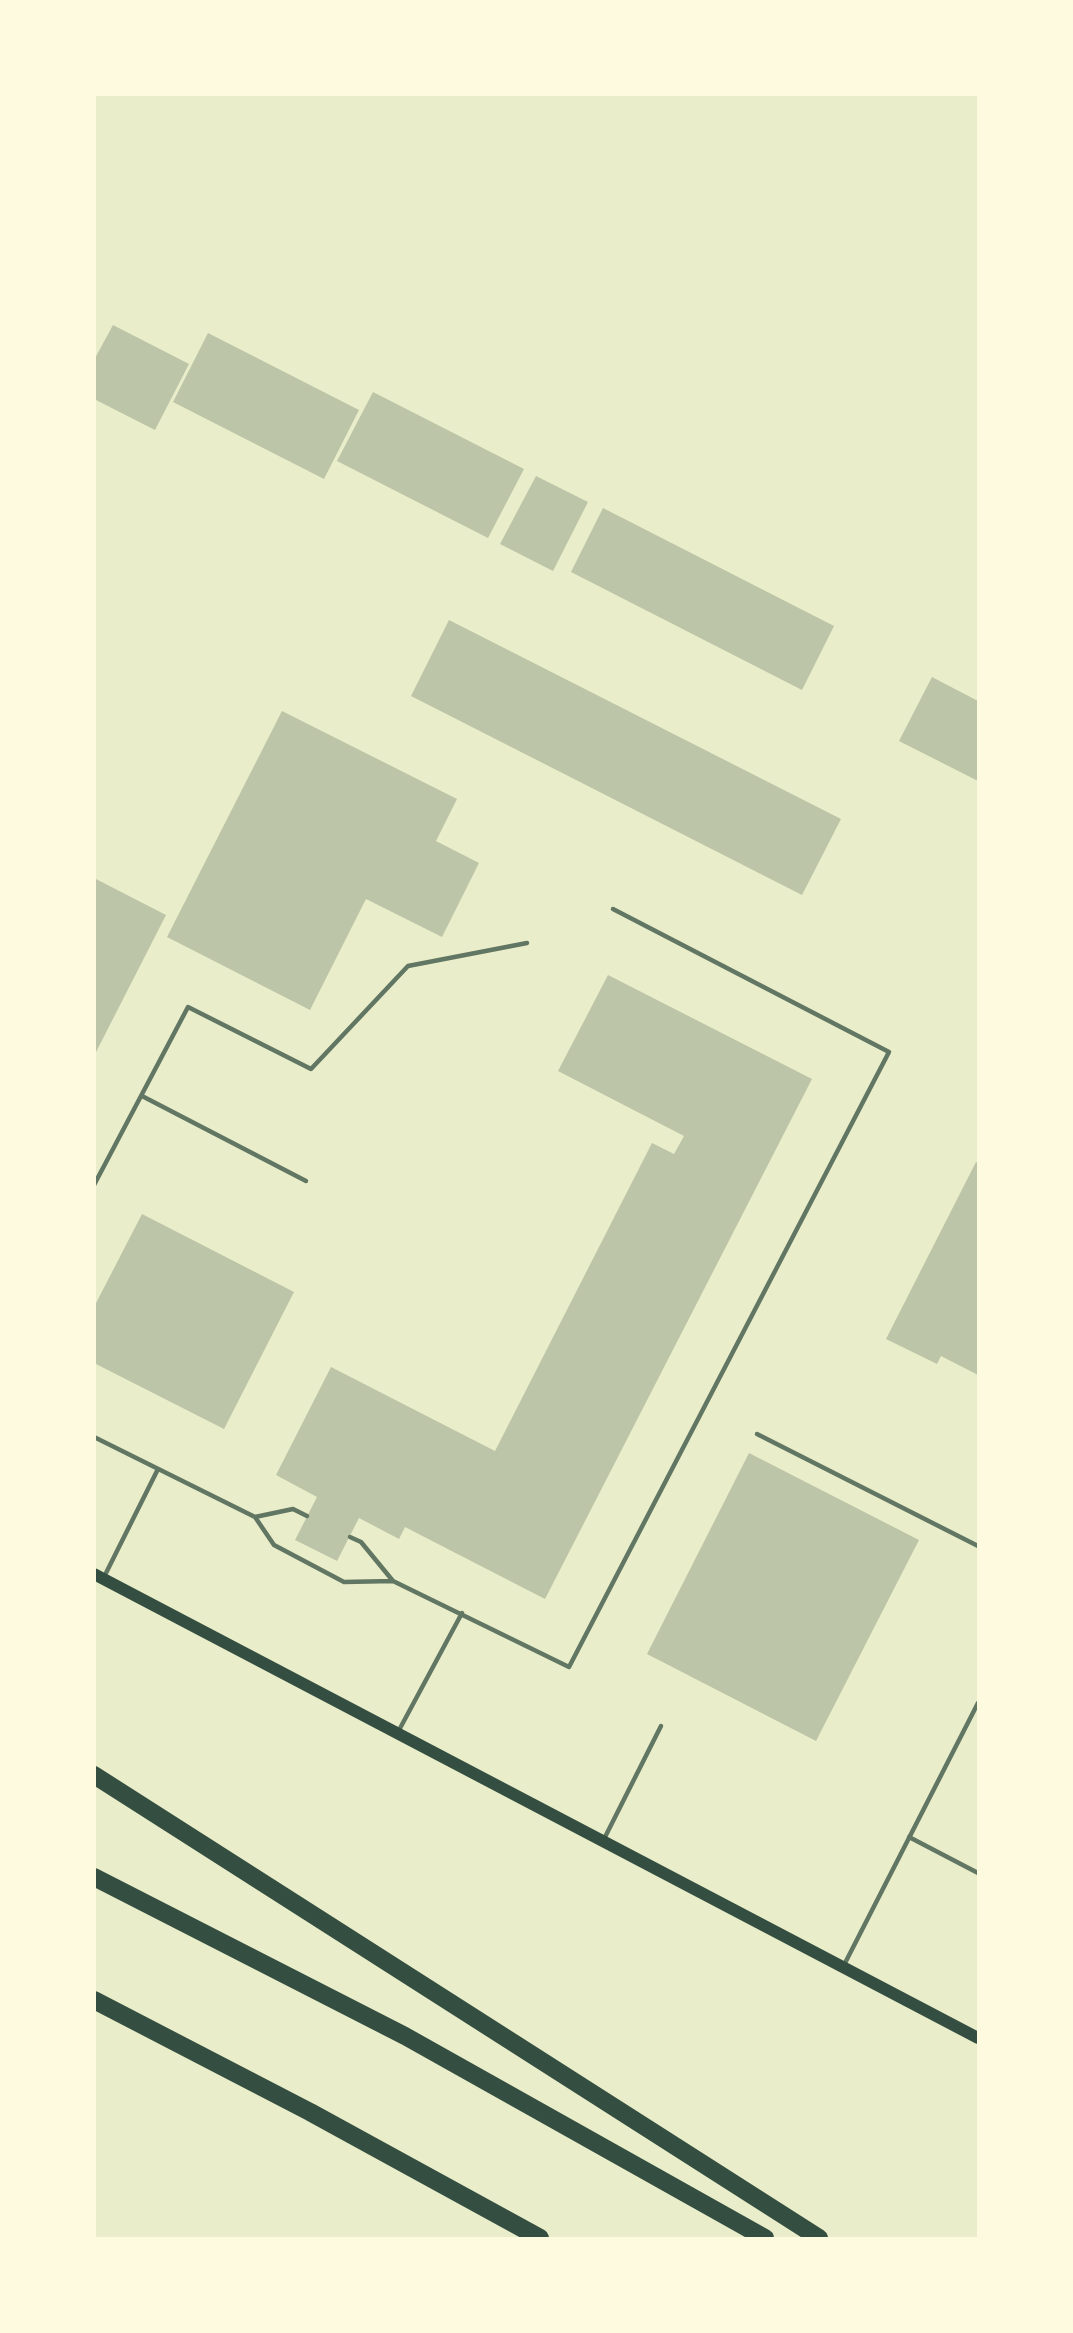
<!DOCTYPE html>
<html>
<head>
<meta charset="utf-8">
<style>
	body { margin:0 }
	#map { position:relative; width:1073px; height:2333px; overflow:hidden; background:#e9edc9; font-family:"Fira Sans Condensed",sans-serif }
	canvas { display:block }
	.frame { position:absolute; inset:0; border:96px solid #fefae0; pointer-events:none }
</style>
</head>
<body>
<div id="map">
<canvas width="1073" height="2333"></canvas>
<div class="frame"></div>
</div>
<script>
const ctx = document.querySelector('canvas').getContext('2d');
ctx.lineJoin = 'round';
function fill(path, color) {
  ctx.fillStyle = color;
  ctx.fill(path, 'evenodd');
}
function shape(rows) {
  const path = new Path2D();
  for (const r of rows) {
    path.moveTo(r[0], r[1]);
    for (let i = 2; i < r.length; i += 2) path.lineTo(r[i], r[i + 1]);
  }
  return path;
}
function trace(path, color, width, dash) {
  ctx.strokeStyle = color;
  ctx.lineWidth = width;
  ctx.lineCap = dash ? 'butt' : 'round';
  ctx.setLineDash(dash || []);
  ctx.stroke(path);
}
const building = shape([
	[113,325,189,364,155,430,94,399,94,360],
	[208,333,359,410,324,479,173,402],
	[373,392,524,469,488,538,337,461],
	[536,476,588,502,553,571,500,544],
	[603,508,834,626,802,690,571,572],
	[449,620,841,819,802,895,411,696],
	[932,677,978,701,978,781,899,741],
	[282,711,457,799,436,841,479,863,442,937,366,899,310,1010,167,937],
	[94,878,166,915,94,1056],
	[608,975,812,1079,545,1599,405,1527,399,1539,359,1518,337,1561,295,1540,317,1497,276,1475,331,1367,495,1451,652,1143,674,1154,684,1136,558,1071],
	[976,1162,978,1163,978,1375,941,1356,937,1364,886,1339],
	[142,1214,294,1292,224,1429,94,1363,94,1307],
	[749,1453,919,1540,816,1741,647,1654]
]);
const service = shape([
	[142,1096,306,1181],
	[94,1185,188,1007,311,1069,408,966,527,943],
	[757,1434,978,1546],
	[94,1437,255,1517,274,1545,344,1582,393,1581,569,1667,889,1052,613,909],
	[255,1517,293,1509,307,1516],
	[350,1537,361,1542,393,1581],
	[104,1577,158,1469],
	[398,1732,462,1613],
	[909,1837,978,1873],
	[603,1841,661,1726],
	[843,1967,978,1703]
]);
const secondary = shape([
	[94,1574,978,2038]
]);
const motorway = shape([
	[94,1775,819,2238],
	[94,1877,405,2036,765,2238],
	[94,2000,310,2112,540,2238]
]);
fill(building, '#bcc5a7');
trace(service, '#617663', 4.5);
trace(secondary, '#344e41', 12);
trace(motorway, '#344e41', 18);
</script>
</body>
</html>
